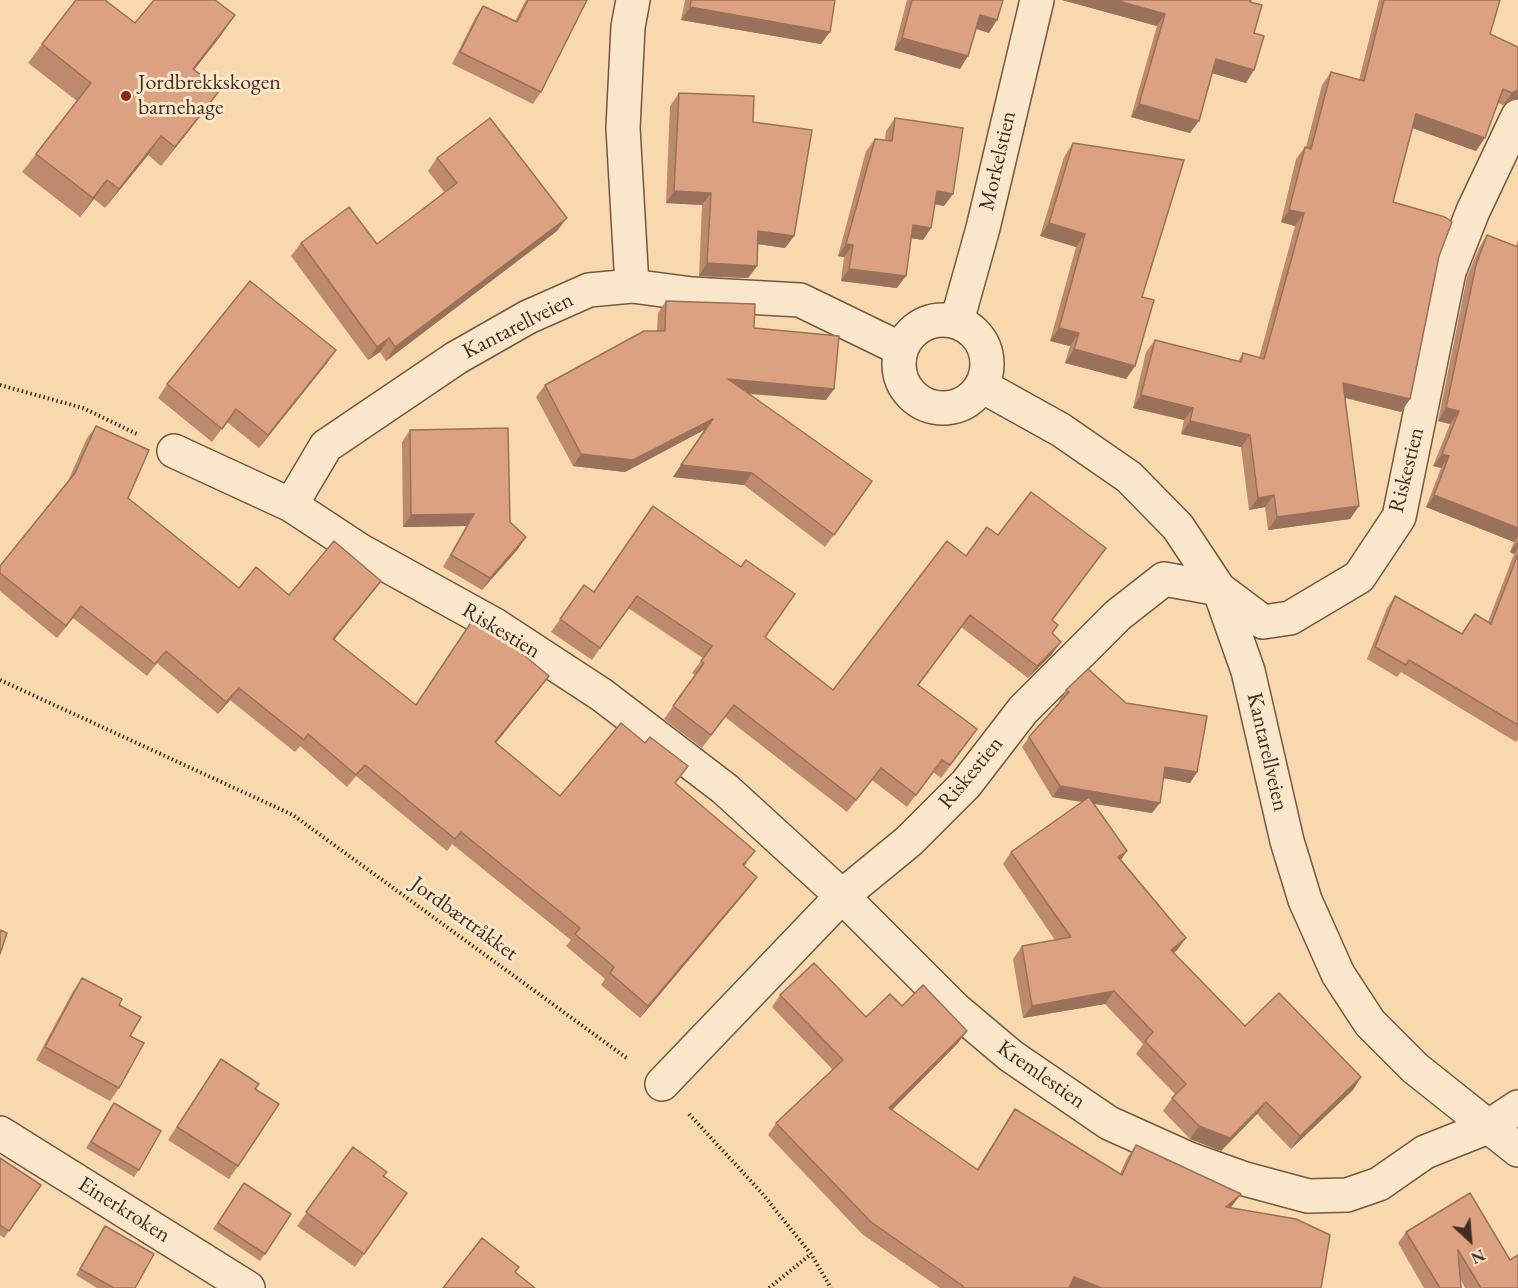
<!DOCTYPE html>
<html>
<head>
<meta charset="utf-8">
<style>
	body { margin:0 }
	#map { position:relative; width:1518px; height:1288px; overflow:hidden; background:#f8d9ad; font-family:"EB Garamond",serif }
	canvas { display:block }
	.north { position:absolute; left:1440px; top:1210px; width:60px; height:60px; -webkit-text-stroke:4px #fae6ca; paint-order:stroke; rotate:154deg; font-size:16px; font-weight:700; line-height:24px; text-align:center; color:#422d21 }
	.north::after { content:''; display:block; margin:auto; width:21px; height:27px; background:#422d21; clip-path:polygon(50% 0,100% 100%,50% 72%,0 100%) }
</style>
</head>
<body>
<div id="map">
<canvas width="1518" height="1288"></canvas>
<div class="north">N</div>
</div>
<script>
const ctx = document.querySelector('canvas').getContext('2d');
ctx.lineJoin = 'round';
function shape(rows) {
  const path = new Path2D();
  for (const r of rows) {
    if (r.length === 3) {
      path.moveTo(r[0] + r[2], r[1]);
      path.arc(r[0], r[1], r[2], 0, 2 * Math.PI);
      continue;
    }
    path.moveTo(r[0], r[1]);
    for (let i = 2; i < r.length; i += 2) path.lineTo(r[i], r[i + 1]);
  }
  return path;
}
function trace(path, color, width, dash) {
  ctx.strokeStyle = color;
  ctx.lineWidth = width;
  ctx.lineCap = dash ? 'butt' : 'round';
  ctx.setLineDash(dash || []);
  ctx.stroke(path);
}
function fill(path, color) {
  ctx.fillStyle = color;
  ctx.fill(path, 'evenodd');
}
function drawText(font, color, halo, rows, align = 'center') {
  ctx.font = font + ' "EB Garamond",serif';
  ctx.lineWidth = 6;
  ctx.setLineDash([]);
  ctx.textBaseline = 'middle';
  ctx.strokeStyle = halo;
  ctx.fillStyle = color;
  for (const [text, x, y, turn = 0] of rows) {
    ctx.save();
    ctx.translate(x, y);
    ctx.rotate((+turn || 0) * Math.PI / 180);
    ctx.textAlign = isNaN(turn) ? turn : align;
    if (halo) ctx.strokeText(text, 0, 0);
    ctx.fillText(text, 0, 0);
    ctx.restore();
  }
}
const path = shape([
	[0,385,83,408,137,434],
	[0,680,293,815,628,1059],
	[689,1114,761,1192,811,1254,831,1288],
	[769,1288,811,1254]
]);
const street = shape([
	[632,286,623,128,628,27,633,0],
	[943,364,44],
	[957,321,983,228,1037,0],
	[982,386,1061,430,1129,477,1178,527,1219,589,1248,671,1287,841,1305,900,1338,974,1370,1023,1415,1068,1518,1150],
	[174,451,291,505,361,551,495,625,602,695,725,789,842,896,909,841,966,784,1023,710,1118,615,1164,579,1219,589,1263,622,1290,618,1359,577,1399,517,1449,272,1473,211,1518,116],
	[291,505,326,446,456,358,528,317,589,290,632,286,692,294,800,300,901,349],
	[662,1084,842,896,954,1008,1011,1056,1109,1123,1189,1159,1245,1179,1308,1196,1347,1195,1379,1184,1425,1152,1488,1127,1518,1107],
	[0,1133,248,1288]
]);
const wall = shape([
	[526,0,587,0,541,92,533,104,452,64,475,18,483,6,515,21],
	[685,0,835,0,821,44,681,20],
	[907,0,1003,0,989,33,976,29,960,69,894,50],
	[1062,0,1251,0,1254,33,1246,83,1212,73,1190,133,1131,117,1157,26],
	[1379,0,1500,0,1490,34,1517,97,1503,105,1498,103,1476,151,1412,128,1393,202,1439,256,1410,399,1401,412,1345,398,1359,506,1350,519,1268,530,1265,507,1249,510,1241,447,1181,434,1184,420,1133,408,1146,352,1155,340,1238,361,1243,353,1259,358,1295,226,1281,222,1296,159,1305,147,1306,147,1322,85,1331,72,1359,80],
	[135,23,222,34,194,70,206,109,161,166,148,155,105,208,94,199,80,217,22,172,36,154,77,101,28,63,42,44],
	[679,93,753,122,794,236,785,248,758,244,757,266,748,278,699,276,702,205,666,203,670,106],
	[895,118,944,206,935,204,931,228,923,240,911,238,897,288,841,281,844,257,838,256,866,151,875,139,885,140,886,131],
	[1073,143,1142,297,1135,366,1126,379,1065,363,1070,346,1050,341,1076,247,1040,236,1064,157],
	[437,158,557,231,386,361,380,352,368,360,291,256,301,243,377,244,445,193,428,171],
	[1487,235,1516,246,1518,240,1518,739,1516,742,1401,672,1397,677,1367,659,1387,608,1395,596,1461,634,1475,614,1488,622,1514,554,1510,552,1514,542,1426,507,1441,468,1433,466,1450,424,1438,421,1467,277,1479,248],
	[666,301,754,328,834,389,826,400,748,394,872,481,825,547,744,485,673,477,704,430,625,472,573,466,536,397,545,385,657,331,658,313],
	[327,363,259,448,227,422,212,442,158,398,167,384],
	[96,426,128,498,239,588,289,595,381,581,372,593,334,639,416,705,541,687,496,743,560,796,675,784,747,863,744,866,757,877,749,888,640,1018,601,985,605,979,566,946,571,940,452,844,447,851,356,776,347,787,300,746,295,752,230,700,218,714,157,663,147,676,73,618,57,638,0,591,0,566,68,481,87,438],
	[410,430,510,522,518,549,482,590,443,567,466,526,403,527,402,442],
	[653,506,765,637,833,690,966,556,998,535,1106,548,1052,620,1052,654,1028,678,961,627,918,685,968,742,941,778,933,772,907,807,872,780,847,812,725,717,702,748,664,719,695,675,692,673,703,658,628,608,592,660,551,632,584,585,594,592],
	[1066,690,1197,772,1190,783,1163,778,1152,813,1094,804,1127,851,1121,859,1186,938,1177,950,1174,953,1245,1026,1361,1077,1353,1090,1291,1149,1257,1114,1221,1151,1190,1139,1163,1111,1175,1094,1136,1054,1143,1044,1105,1004,1023,1018,1013,959,1022,946,1055,940,1003,864,1011,852,1082,802,1052,797,1022,747,1029,737,1060,702,1059,701],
	[82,978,119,1005,130,1036,119,1088,110,1101,36,1060,73,991],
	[780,995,866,1017,902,1006,958,1043,892,1110,977,1169,1015,1109,1120,1174,1127,1158,1136,1145,1241,1194,1230,1208,1321,1288,940,1288,862,1234,768,1135,776,1123,833,1070,772,1007],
	[221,1059,255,1089,238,1166,229,1179,168,1140],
	[114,1103,139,1170,134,1177,86,1148],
	[353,1147,384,1176,407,1193,355,1267,297,1226],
	[0,1158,41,1185,4,1238,0,1235],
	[244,1183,291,1214,260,1261,213,1229],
	[1470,1193,1518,1288,1465,1288,1461,1280,1461,1288,1424,1288,1398,1243,1406,1232],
	[105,1226,135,1288,97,1288,76,1275]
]);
const shadedWall = shape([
	[1062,0,1115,0,1165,14,1157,26],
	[690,7,830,32,821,44,681,20],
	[235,15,222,34,180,88,193,69],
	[980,15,997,20,989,33,971,27],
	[902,38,968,56,960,69,894,50],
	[1216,59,1254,70,1246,83,1208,72],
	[220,90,206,109,161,166,175,147],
	[1518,90,1518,98,1503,105,1512,93],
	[1139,104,1199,121,1190,133,1131,117],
	[1416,114,1485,138,1476,151,1407,126],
	[161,136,148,155,105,208,119,189],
	[107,180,94,199,80,217,93,198],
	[674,191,711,193,702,205,666,203],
	[937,191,953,194,944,206,928,203],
	[1289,210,1304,213,1295,226,1281,222],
	[567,218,557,231,386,361,395,347],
	[1049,223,1085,234,1076,247,1040,236],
	[913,225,931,228,923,240,904,237],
	[758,231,794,236,785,248,750,243],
	[846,244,853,245,844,257,838,256],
	[707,263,757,266,748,278,699,276],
	[849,269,906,276,897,288,841,281],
	[1059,328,1079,333,1070,346,1050,341],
	[389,338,380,352,368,360,377,347],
	[1074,349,1135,366,1126,379,1065,363],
	[336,350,327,363,259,448,268,435],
	[728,379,834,389,826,400,720,391],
	[1343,383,1410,399,1401,412,1335,395],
	[1141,395,1193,408,1184,420,1133,408],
	[1446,408,1459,411,1450,424,1438,421],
	[713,419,704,430,625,472,573,466,581,454],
	[1190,421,1250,435,1241,447,1181,434],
	[1442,454,1449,456,1441,468,1433,466],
	[681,465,752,473,744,485,673,477],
	[1274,495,1265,507,1249,510,1258,498],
	[1434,495,1518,528,1518,536,1514,542,1426,507],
	[1359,506,1350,519,1268,530,1277,517],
	[474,514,466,526,403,527,411,515],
	[526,537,518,549,482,590,490,578],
	[1518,541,1518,548,1514,554,1510,552],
	[381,581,372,593,325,651,333,639],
	[81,606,73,618,57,638],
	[1061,642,1052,654,1028,678,1037,666],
	[549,676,541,687,487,754,495,742],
	[239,688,230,700,218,714,226,702],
	[1165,767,1197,772,1190,783,1158,777],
	[1060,786,1160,803,1152,813,1052,797],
	[1127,851,1118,864,1118,857],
	[757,877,749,888,640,1018,648,1006],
	[1186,938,1177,950,1162,962,1171,950],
	[1114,991,1105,1004,1023,1018,1032,1006],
	[967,1031,958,1043,881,1121,889,1108],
	[1361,1077,1353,1090,1291,1149,1300,1136],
	[1266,1102,1257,1114,1221,1151,1190,1139,1199,1126],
	[1241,1194,1232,1206,1218,1220,1226,1207],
	[1074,1277,1102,1288,1066,1288]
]);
const building = shape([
	[76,0,105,0,135,23,154,0,215,0,235,15,193,69,220,90,175,147,161,136,119,189,107,180,93,198,36,154,91,83,42,44,76,0],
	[528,0,587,0,541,92,460,52,483,6,517,22,528,0],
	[691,0,835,0,830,32,690,7,691,0],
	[912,0,1003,0,997,20,980,15,968,56,902,38,912,0],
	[1115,0,1251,0,1250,2,1262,5,1254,33,1264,36,1254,70,1216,59,1199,121,1139,104,1165,14,1115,0],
	[1384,0,1500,0,1490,34,1518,47,1518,90,1512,93,1503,89,1485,138,1416,114,1393,202,1445,217,1452,222,1439,256,1410,399,1343,383,1359,506,1277,517,1274,495,1258,498,1250,435,1190,421,1193,408,1141,395,1155,340,1241,362,1243,353,1264,359,1304,213,1289,210,1305,147,1311,149,1331,72,1364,81,1384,0],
	[679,93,754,96,753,122,812,130,794,236,758,231,757,266,707,263,711,193,674,191,679,93],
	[490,118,567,218,395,347,389,338,377,347,301,243,349,207,377,244,457,183,437,158,490,118],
	[895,118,963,128,953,194,937,191,931,228,913,225,906,276,849,269,853,245,846,244,875,139,892,141,895,118],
	[1073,143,1184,160,1142,297,1154,300,1135,366,1074,349,1079,333,1059,328,1085,234,1049,223,1073,143],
	[1487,235,1518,247,1518,528,1434,495,1449,456,1442,454,1459,411,1446,408,1476,265,1487,235],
	[250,281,336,350,268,435,236,409,222,429,167,384,250,281],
	[666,301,755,304,754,328,839,336,834,389,728,379,872,481,834,535,752,473,681,465,713,419,633,460,581,454,545,385,644,331,665,331,666,301],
	[96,426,149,450,128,498,239,588,256,567,289,595,334,541,381,581,333,639,416,705,474,618,490,627,549,676,495,742,560,796,621,723,645,743,650,737,688,766,675,783,755,851,743,865,757,877,648,1006,610,973,614,967,575,934,580,928,461,832,455,839,365,765,356,775,308,734,304,740,239,688,226,702,166,651,155,664,81,606,66,626,0,573,0,566,75,473,96,426],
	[508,428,510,522,526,537,490,578,451,555,474,514,411,515,410,430,508,428],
	[1031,492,1106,548,1052,620,1058,625,1052,633,1061,642,1037,666,970,615,918,685,977,729,950,765,942,760,916,795,881,768,856,800,734,705,711,735,673,706,704,663,701,661,712,646,637,596,600,648,560,619,584,585,594,592,653,506,741,567,746,560,795,594,765,637,833,690,947,541,966,556,987,527,998,535,1031,492],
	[1518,554,1518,725,1409,660,1406,665,1375,647,1395,596,1462,634,1475,614,1491,624,1518,554],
	[1088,669,1126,703,1207,716,1197,772,1165,767,1160,803,1060,786,1029,737,1069,692,1066,690,1088,669],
	[1089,797,1127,851,1118,857,1186,938,1171,950,1245,1026,1279,993,1361,1077,1300,1136,1266,1102,1230,1138,1199,1126,1172,1098,1186,1084,1145,1041,1153,1032,1114,991,1032,1006,1022,946,1071,937,1011,852,1089,797],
	[0,930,7,933,0,954,0,930],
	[814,963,866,1017,890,994,902,1006,923,985,967,1031,889,1108,978,1170,1015,1109,1122,1175,1136,1145,1241,1194,1226,1207,1296,1219,1330,1235,1321,1288,1102,1288,1074,1277,1069,1288,963,1288,963,1286,871,1222,776,1123,843,1060,780,995,814,963],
	[82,978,122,999,119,1005,141,1017,130,1036,144,1043,119,1088,45,1047,82,978],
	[221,1059,259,1084,255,1089,279,1104,238,1166,177,1127,221,1059],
	[114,1103,161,1131,139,1170,91,1142,114,1103],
	[353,1147,387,1172,383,1176,407,1193,364,1254,306,1212,353,1147],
	[0,1158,41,1185,9,1231,0,1225,0,1158],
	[244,1183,291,1214,265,1254,218,1223,244,1183],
	[1470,1193,1510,1260,1518,1255,1518,1288,1481,1288,1458,1250,1461,1288,1440,1288,1406,1232,1470,1193],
	[105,1226,154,1254,135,1288,114,1288,80,1269,105,1226],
	[482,1238,519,1267,515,1272,535,1288,443,1288,482,1238]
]);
const markers = [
	[126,96,6,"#8f2418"]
];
const poiNames = [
	["Jordbrekkskogen",138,83],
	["barnehage",138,108]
];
const streetNames = [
	["Morkelstien",998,161,-77],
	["Kantarellveien",518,326,-27],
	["Riskestien",1407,470,-76],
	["Riskestien",501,631,31],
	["Kantarellveien",1267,752,77],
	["Riskestien",971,773,-50],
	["Jordbærtråkket",464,919,36],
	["Kremlestien",1041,1075,35],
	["Einerkroken",124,1210,32]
];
trace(street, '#705844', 36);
trace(path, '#422d21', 4, [1.5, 3]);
trace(street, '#fae6ca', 33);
fill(wall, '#bd8a6e');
fill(shadedWall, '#9a715a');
fill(building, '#dca180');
trace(building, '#9a715a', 1.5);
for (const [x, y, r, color] of markers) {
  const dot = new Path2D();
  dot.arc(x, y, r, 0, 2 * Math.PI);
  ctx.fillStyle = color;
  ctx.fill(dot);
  trace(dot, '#fae6ca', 2);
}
drawText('22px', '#422d21', '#fae6ca', poiNames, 'left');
drawText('22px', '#422d21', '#fae6ca', streetNames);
</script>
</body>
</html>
